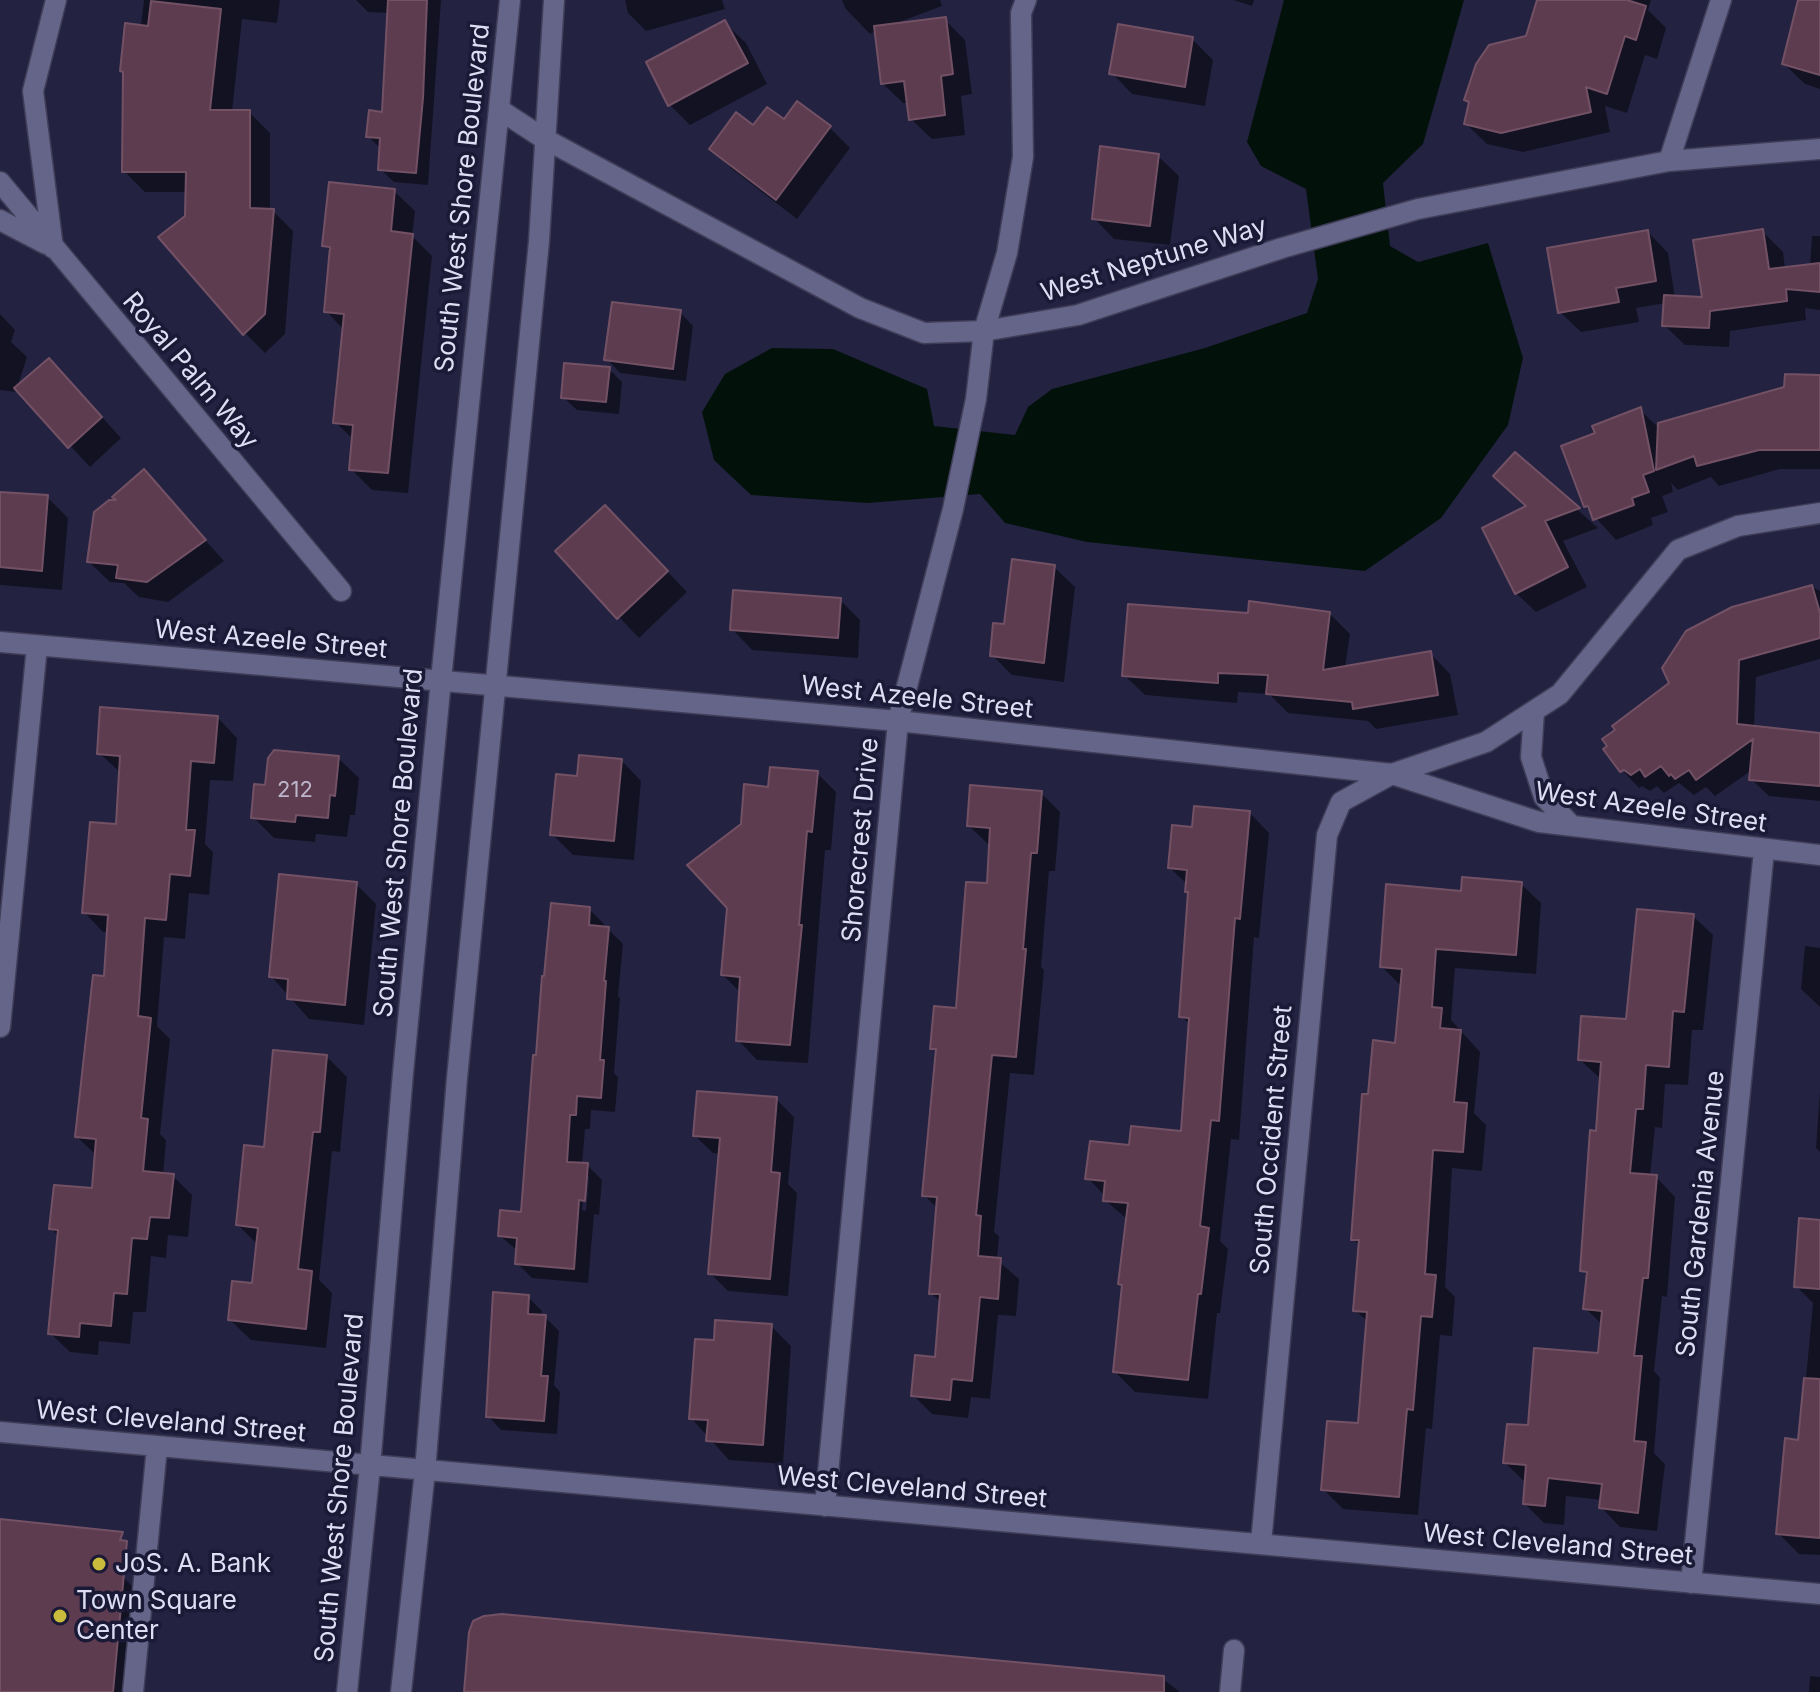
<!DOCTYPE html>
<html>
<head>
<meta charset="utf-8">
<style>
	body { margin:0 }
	canvas { display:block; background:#232241 }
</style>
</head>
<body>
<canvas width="1820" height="1692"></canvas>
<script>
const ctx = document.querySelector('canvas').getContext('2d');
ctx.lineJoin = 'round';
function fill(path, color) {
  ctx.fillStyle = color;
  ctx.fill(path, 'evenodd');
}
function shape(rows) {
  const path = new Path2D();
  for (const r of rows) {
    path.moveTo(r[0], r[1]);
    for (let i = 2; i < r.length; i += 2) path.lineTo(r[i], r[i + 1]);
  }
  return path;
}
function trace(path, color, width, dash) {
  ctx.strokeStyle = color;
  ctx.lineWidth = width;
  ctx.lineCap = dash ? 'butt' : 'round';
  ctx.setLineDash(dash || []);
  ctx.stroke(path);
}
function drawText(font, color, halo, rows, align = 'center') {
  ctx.font = font + ' Inter,sans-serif';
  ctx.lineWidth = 7;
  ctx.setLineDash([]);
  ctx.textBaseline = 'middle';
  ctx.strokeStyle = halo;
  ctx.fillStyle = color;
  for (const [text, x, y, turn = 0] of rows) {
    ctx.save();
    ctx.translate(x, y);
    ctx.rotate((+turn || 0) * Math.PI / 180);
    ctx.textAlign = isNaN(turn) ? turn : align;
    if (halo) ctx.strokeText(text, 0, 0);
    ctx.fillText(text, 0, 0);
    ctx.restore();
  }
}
const water = shape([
	[1284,0,1464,0,1423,144,1383,183,1390,246,1418,262,1488,243,1523,358,1508,425,1441,518,1365,571,1087,542,1005,523,980,494,868,503,751,495,714,460,702,412,725,374,772,348,833,349,927,389,934,426,1015,435,1028,407,1052,389,1205,348,1307,313,1318,279,1306,189,1261,166,1247,142]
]);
const shadow = shape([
	[144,0,280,0,277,23,242,19,232,112,249,112,270,133,270,211,273,211,293,231,285,334,265,353,245,333,187,217,188,192,145,192,124,171],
	[356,0,441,0,428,185,394,182,380,169,381,149,368,136,384,114,389,13,368,12],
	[625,0,722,0,725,9,646,31,628,13],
	[842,0,940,0,942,6,894,24,945,20,965,40,972,94,961,96,965,135,932,139,911,119,909,103,903,103,882,83,876,31,870,34,845,8],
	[1234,0,1254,0,1252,6],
	[1539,0,1651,0,1648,10,1666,28,1657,59,1645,55,1627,113,1605,106,1610,132,1523,152,1487,144,1466,124,1528,38],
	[1801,0,1820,0,1820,89,1805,84,1784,64],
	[725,23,746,43,767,84,690,125,670,105],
	[1192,39,1213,60,1205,106,1132,94,1112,73],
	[798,104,830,128,850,148,797,219,732,169,711,148,753,128,784,122],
	[1158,156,1179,176,1170,245,1114,239,1094,218],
	[394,191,415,211,412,236,432,256,408,493,372,490,351,469,354,440,335,422,344,330,326,311,331,252,324,245],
	[1648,232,1668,253,1675,298,1704,299,1763,232,1783,252,1785,269,1810,266,1812,236,1820,236,1820,310,1805,308,1806,320,1730,331,1729,347,1685,345,1664,325,1666,303,1636,308,1639,322,1581,332,1560,312],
	[680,312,693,326,686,381,620,373,607,359],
	[0,314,15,330,11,342,27,357,17,388,69,381,121,438,90,467,17,389,16,392,0,390],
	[609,369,622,382,619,414,577,410,563,397],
	[1820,377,1820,469,1780,469,1719,486,1711,477,1678,490,1671,483,1673,492,1662,496,1668,512,1651,518,1653,525,1616,540,1585,506,1598,434,1640,410,1660,429],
	[1515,454,1598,528,1563,541,1587,587,1536,612,1516,593,1528,507],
	[144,471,224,561,168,602,139,597,124,583,110,582,89,562,120,502],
	[0,494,47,497,68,518,62,590,0,585],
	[626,528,687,592,639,638,619,617],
	[1054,567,1075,587,1064,682,1012,675,992,655,1005,627],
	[1812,587,1820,591,1820,659,1756,677,1754,728,1820,735,1820,801,1769,796,1751,779,1752,770,1715,796,1706,787,1694,795,1679,783,1664,793,1657,786,1650,791,1642,786,1639,788,1622,770],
	[840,600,860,620,858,658,752,650,732,629],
	[1329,613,1350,634,1345,668,1430,653,1450,674,1458,715,1376,729,1368,721,1288,713,1269,694,1238,692,1237,703,1145,695,1124,675,1250,615],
	[218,718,237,738,233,781,210,780,205,844,213,852,209,895,189,893,185,939,164,937,157,1026,170,1039,160,1134,166,1140,163,1175,173,1176,192,1195,188,1237,168,1235,166,1258,151,1256,146,1312,133,1312,130,1344,99,1341,98,1355,70,1352,50,1333,60,1237,51,1229,94,1191,97,1156,77,1137,106,978,109,932,103,932,84,912,117,826,121,773,99,753],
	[338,758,359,778,355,815,350,815,347,837,316,834,315,842,274,838,253,817,267,787],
	[621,760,641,781,634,860,573,855,552,834,579,778],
	[817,773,836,792,831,850,825,850,808,1063,757,1060,738,1040,741,993,723,975,770,789],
	[1041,793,1060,812,1055,871,1049,871,1041,967,1044,970,1034,1075,1010,1073,994,1232,999,1236,997,1260,1019,1279,1016,1316,998,1315,990,1399,971,1397,968,1418,932,1414,913,1395,937,1359,942,1303,931,1293,938,1209,924,1195,937,1053,932,1048,958,1010,989,886,991,845,988,844,969,826],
	[1250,813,1269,833,1259,938,1254,937,1239,1140,1231,1139,1220,1241,1228,1249,1220,1313,1217,1313,1208,1399,1135,1392,1115,1372,1124,1287,1120,1284,1128,1220,1105,1200,1105,1196,1088,1178,1131,1147,1183,1133,1190,1025,1182,1017,1190,894,1188,885,1170,868,1194,829],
	[356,884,376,904,364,1025,309,1019,271,976],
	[1521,884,1541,903,1536,974,1455,968,1451,1020,1480,1052,1474,1113,1486,1125,1482,1171,1452,1168,1445,1287,1455,1297,1452,1336,1440,1335,1432,1429,1426,1428,1418,1515,1343,1509,1323,1489,1359,1426,1368,1322,1355,1310,1360,1246,1353,1239,1370,1096,1396,1046,1402,987,1382,967,1462,893],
	[589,909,604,924,604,929,608,929,623,944,618,996,620,998,614,1073,618,1077,615,1112,591,1110,590,1129,585,1129,582,1165,587,1165,602,1180,599,1215,594,1214,588,1283,532,1278,517,1263,518,1251,500,1236,523,1214,538,1057],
	[585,1176,589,1176,586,1211,582,1210],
	[1693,916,1713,935,1703,1030,1692,1030,1688,1085,1665,1084,1662,1128,1655,1127,1650,1177,1656,1177,1675,1197,1667,1297,1662,1296,1654,1371,1660,1378,1654,1453,1665,1464,1657,1531,1620,1527,1601,1507,1602,1500,1566,1496,1564,1525,1544,1523,1525,1504,1525,1482,1505,1463,1530,1427,1599,1355,1603,1325,1585,1308,1589,1277,1582,1271,1601,1079,1580,1060,1628,1021],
	[1805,946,1820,948,1820,1007,1801,989],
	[327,1057,347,1077,340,1152,332,1151,319,1280,332,1293,326,1348,251,1340,230,1320,254,1286,258,1245,238,1225],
	[1820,1091,1820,1152,1816,1148],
	[776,1099,794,1117,788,1184,797,1193,788,1296,728,1291,710,1273,721,1154,713,1153,695,1136],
	[1820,1222,1820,1555,1799,1554,1778,1533,1800,1442,1813,1303,1796,1286],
	[528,1297,542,1311,541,1317,545,1317,559,1331,554,1385,560,1392,557,1434,501,1430,488,1416],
	[771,1326,791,1346,783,1464,729,1460,691,1418,715,1342],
	[0,1575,123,1577,144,1598,134,1692,0,1692],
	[1810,1676,1820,1677,1820,1692,1809,1692],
	[1160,1677,1180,1692,466,1692]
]);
const building = shape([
	[388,0,427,0,423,98,416,173,378,170,380,138,366,137,369,110,382,112,388,0],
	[1537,0,1627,0,1646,6,1636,40,1625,36,1607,94,1586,87,1591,112,1501,133,1464,124,1469,102,1464,100,1476,64,1489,45,1526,36,1537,0],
	[1798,0,1820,0,1820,75,1782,64,1798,0],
	[151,1,221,9,210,110,250,110,250,208,274,209,265,314,243,335,158,237,185,216,186,172,122,172,123,72,120,71,125,23,148,26,151,1],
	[946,17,953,74,941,76,945,115,909,120,904,81,881,84,874,26,946,17],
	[725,20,748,63,668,106,646,62,725,20],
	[1118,24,1193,37,1185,87,1109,74,1118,24],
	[797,101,831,126,776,200,709,149,736,112,753,125,767,107,784,119,797,101],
	[1100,146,1159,154,1150,226,1092,219,1100,146],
	[329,182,395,189,391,231,413,234,388,473,349,470,353,425,333,423,344,314,324,312,330,247,322,246,329,182],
	[1763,229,1769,269,1820,263,1820,292,1786,289,1787,301,1710,311,1709,328,1662,326,1664,295,1702,297,1693,240,1763,229],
	[1648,230,1656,281,1616,288,1619,302,1558,313,1547,248,1648,230],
	[612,302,681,310,673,369,604,360,612,302],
	[49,358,102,417,68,448,14,388,49,358],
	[564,363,610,367,606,402,561,398,564,363],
	[1785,374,1820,375,1820,450,1759,450,1697,466,1694,456,1656,470,1658,423,1784,387,1785,374],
	[1641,407,1654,471,1643,475,1649,492,1632,498,1634,505,1593,520,1588,506,1584,507,1561,446,1595,433,1592,426,1641,407],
	[1515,452,1580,508,1545,521,1568,567,1515,594,1482,528,1526,506,1493,476,1515,452],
	[144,469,206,540,147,582,116,578,118,565,87,562,94,512,109,500,116,500,112,497,144,469],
	[0,492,48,495,42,571,0,567,0,492],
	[605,505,668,571,617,619,555,551,605,505],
	[1012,559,1055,565,1044,663,990,656,993,623,1004,624,1012,559],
	[1812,585,1820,613,1820,638,1739,660,1737,724,1820,733,1820,786,1749,780,1753,739,1696,780,1689,770,1675,779,1671,774,1669,776,1661,766,1645,777,1640,769,1631,775,1624,770,1620,772,1603,749,1607,746,1602,739,1615,730,1612,726,1669,683,1662,668,1686,631,1732,607,1812,585],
	[733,590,841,598,838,638,730,630,733,590],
	[1249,601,1330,612,1323,670,1431,651,1438,695,1353,709,1352,702,1266,694,1268,675,1218,673,1218,683,1122,676,1128,604,1248,613,1249,601],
	[100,707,218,716,214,763,191,761,186,830,195,830,190,876,170,874,166,920,145,918,138,1016,151,1018,141,1118,148,1119,143,1171,174,1174,169,1218,150,1217,147,1239,132,1238,127,1294,114,1293,111,1326,80,1323,79,1337,48,1334,58,1230,49,1229,54,1185,92,1188,96,1139,75,1137,93,975,104,976,108,915,82,913,90,822,116,824,120,756,97,754,100,707],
	[274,750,339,756,335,796,330,795,328,818,296,815,295,822,251,818,254,784,265,785,268,758,274,750],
	[579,755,622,759,614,841,550,835,556,774,577,776,579,755],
	[770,767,818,771,812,832,807,831,799,925,802,925,790,1045,736,1041,740,977,721,975,727,908,687,865,741,824,744,784,768,787,770,767],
	[970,785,1042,791,1037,853,1031,853,1023,949,1026,949,1016,1057,992,1055,976,1215,981,1216,978,1256,1001,1258,998,1299,980,1297,972,1381,952,1379,950,1400,911,1396,915,1355,935,1357,940,1294,929,1294,937,1197,922,1196,936,1049,930,1049,934,1006,956,1008,966,882,987,883,990,828,967,826,970,785],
	[1194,806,1250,811,1240,919,1235,918,1219,1121,1211,1120,1200,1226,1209,1228,1201,1294,1198,1294,1188,1380,1113,1372,1122,1285,1118,1284,1128,1203,1103,1201,1105,1181,1085,1179,1090,1141,1129,1145,1131,1126,1181,1131,1189,1018,1179,1017,1188,892,1185,892,1187,870,1168,868,1172,825,1192,827,1194,806],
	[279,874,357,882,345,1005,287,999,288,979,269,977,279,874],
	[1462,877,1522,882,1516,955,1436,949,1432,1007,1442,1008,1440,1028,1461,1030,1454,1102,1467,1103,1463,1152,1433,1150,1425,1274,1436,1275,1432,1317,1421,1316,1413,1410,1407,1409,1399,1497,1321,1490,1327,1421,1358,1423,1367,1312,1353,1311,1359,1240,1351,1240,1362,1094,1368,1094,1373,1040,1395,1043,1402,969,1380,967,1386,884,1461,891,1462,877],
	[551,903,590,907,589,925,609,927,604,981,606,981,600,1060,604,1060,601,1098,577,1096,576,1115,570,1115,567,1162,588,1163,585,1201,579,1200,574,1269,515,1264,517,1238,498,1236,500,1210,521,1212,533,1055,536,1055,542,976,544,976,551,903],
	[1637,909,1694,914,1684,1012,1673,1011,1669,1067,1646,1065,1643,1109,1636,1109,1630,1173,1657,1175,1648,1278,1643,1278,1634,1356,1642,1356,1634,1441,1646,1442,1638,1513,1599,1508,1602,1484,1548,1478,1545,1506,1523,1504,1526,1465,1503,1463,1507,1424,1528,1425,1534,1348,1598,1353,1602,1311,1583,1309,1587,1272,1580,1271,1590,1130,1596,1131,1601,1062,1578,1060,1581,1016,1626,1019,1637,909],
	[273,1050,327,1055,320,1132,313,1132,298,1269,312,1271,306,1329,228,1320,232,1281,252,1283,258,1228,236,1225,244,1145,264,1147,273,1050],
	[697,1091,777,1097,771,1172,780,1173,770,1279,708,1274,720,1138,693,1136,697,1091],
	[1799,1218,1820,1220,1820,1289,1794,1287,1799,1218],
	[493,1292,529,1295,528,1314,546,1315,541,1376,548,1376,544,1421,486,1417,493,1292],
	[715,1320,772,1324,763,1445,706,1441,708,1420,689,1419,695,1339,714,1340,715,1320],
	[1804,1378,1820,1379,1820,1538,1776,1534,1785,1438,1798,1440,1804,1378],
	[0,1519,123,1532,120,1540,127,1541,113,1692,0,1692,0,1519],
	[502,1614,1164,1676,1164,1692,464,1692,469,1632,473,1621,484,1616,502,1614]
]);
const minor = shape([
	[500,110,543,138,860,308,924,333,984,331,1078,315,1282,248,1418,209,1669,161,1820,149],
	[1669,161,1721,0],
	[0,182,341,591],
	[0,220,46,244],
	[53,248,33,91,56,0],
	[0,642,898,721,1392,774,1539,822,1820,855],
	[1534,711,1531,757,1544,797,1572,826],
	[0,1027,37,646],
	[0,1432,1820,1594],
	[825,1506,898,721,953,509,976,399,984,331,1007,253,1023,157,1021,13,1026,0],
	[1261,1543,1327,835,1341,802,1392,774,1486,742,1560,694,1678,550,1738,526,1820,513],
	[1691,1583,1764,850],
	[133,1692,157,1447],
	[347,1692,370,1467,403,1073,441,680,510,0],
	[401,1692,425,1471,457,1078,539,241,554,0],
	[1230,1692,1234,1650]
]);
const markers = [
	[99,1564,8,"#c9bb3b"],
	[60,1616,8,"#c9bb3b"]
];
const numberNames = [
	["212",295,790]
];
const streetNames = [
	["South West Shore Boulevard",463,198,-84],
	["West Neptune Way",1154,260,-17],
	["Royal Palm Way",190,371,50],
	["West Azeele Street",271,640,5],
	["West Azeele Street",917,698,6],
	["West Azeele Street",1651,808,8],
	["Shorecrest Drive",861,840,-85],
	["South West Shore Boulevard",399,843,-85],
	["South Occident Street",1272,1140,-85],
	["South Gardenia Avenue",1701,1214,-84],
	["West Cleveland Street",171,1422,5],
	["South West Shore Boulevard",340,1488,-85],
	["West Cleveland Street",912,1488,5],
	["West Cleveland Street",1558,1545,5]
];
const poiNames = [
	["JoS. A. Bank",115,1564],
	["Town Square",76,1601],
	["Center",76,1631]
];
fill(water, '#02120a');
fill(shadow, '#0007');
fill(building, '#5d3c50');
trace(building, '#735165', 2);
trace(minor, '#3f3d57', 23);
trace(minor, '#646588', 20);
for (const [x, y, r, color] of markers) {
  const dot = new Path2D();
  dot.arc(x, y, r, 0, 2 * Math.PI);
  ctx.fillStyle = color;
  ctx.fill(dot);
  trace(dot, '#1a1936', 3);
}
drawText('22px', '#bdb6ca', null, numberNames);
drawText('26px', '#dddef3', '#1a1936', streetNames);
drawText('26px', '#dddef3', '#1a1936', poiNames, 'left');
</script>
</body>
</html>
